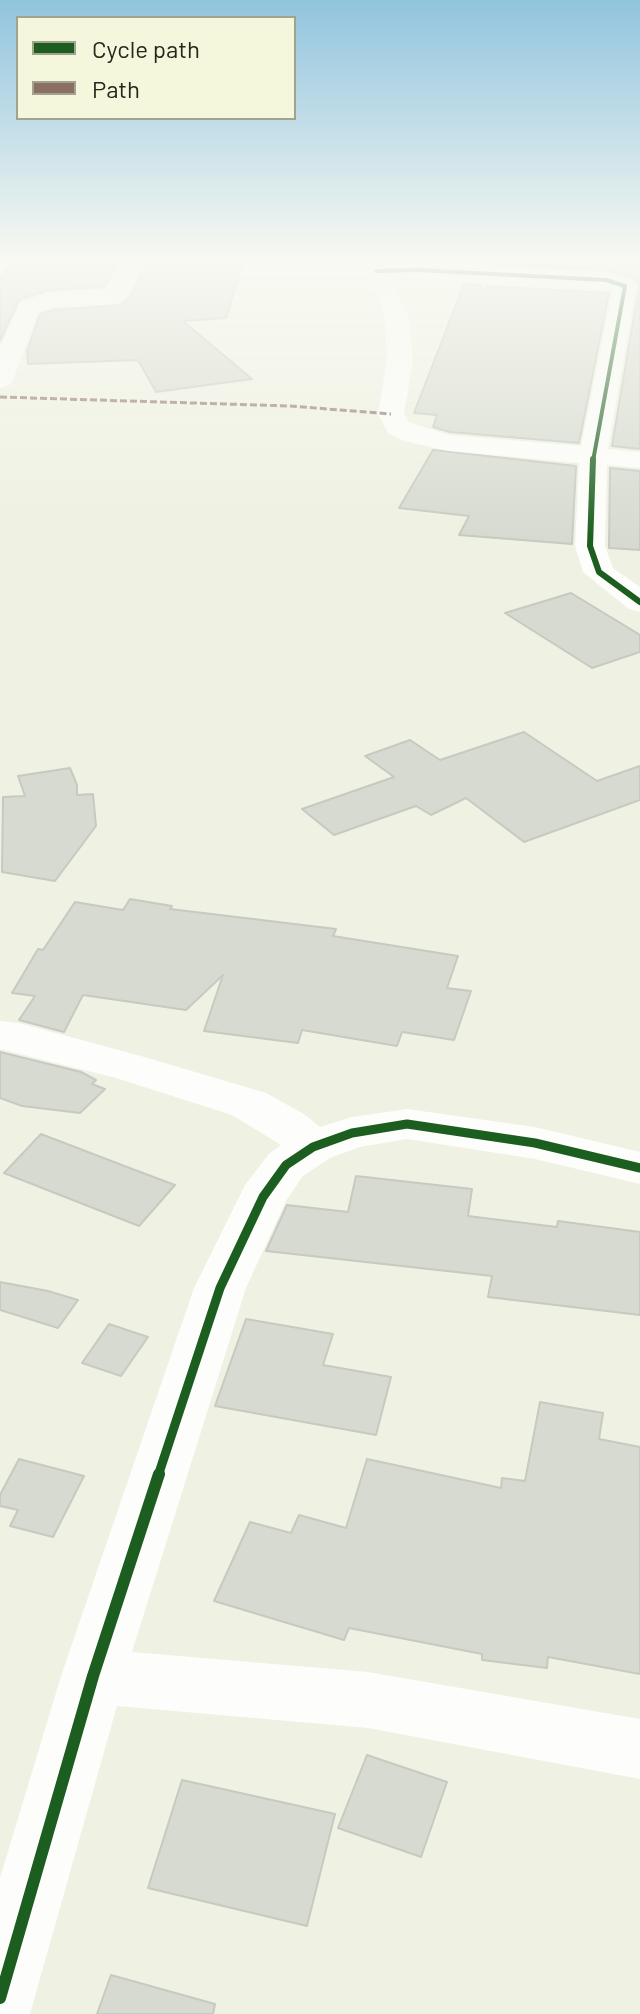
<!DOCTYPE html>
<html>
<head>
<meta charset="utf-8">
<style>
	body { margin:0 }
	#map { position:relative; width:640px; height:2014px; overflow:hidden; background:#eff1e2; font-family:Barlow,sans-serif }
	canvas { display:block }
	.legend { position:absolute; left:16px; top:16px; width:280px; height:104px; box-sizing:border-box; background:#f4f7dc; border:2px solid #a1a38f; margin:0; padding:10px 14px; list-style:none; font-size:24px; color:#25261c }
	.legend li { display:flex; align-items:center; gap:16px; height:40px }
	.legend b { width:40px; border:2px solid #a1a38f }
</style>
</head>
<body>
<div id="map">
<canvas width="640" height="2014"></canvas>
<ul class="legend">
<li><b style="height:10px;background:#1b5e20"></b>Cycle path</li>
<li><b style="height:10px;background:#8d6e63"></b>Path</li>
</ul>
</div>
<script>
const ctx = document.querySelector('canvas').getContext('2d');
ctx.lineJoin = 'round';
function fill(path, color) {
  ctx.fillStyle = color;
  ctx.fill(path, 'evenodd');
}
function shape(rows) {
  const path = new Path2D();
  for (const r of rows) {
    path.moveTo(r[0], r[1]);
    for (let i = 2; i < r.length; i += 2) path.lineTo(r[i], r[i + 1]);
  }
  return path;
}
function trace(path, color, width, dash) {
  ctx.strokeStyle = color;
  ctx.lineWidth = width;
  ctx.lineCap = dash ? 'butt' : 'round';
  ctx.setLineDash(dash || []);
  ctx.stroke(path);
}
const building = shape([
	[16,256,122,256,104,287,48,290,19,300,0,341,0,280,16,256],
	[150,256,245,256,226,318,183,321,252,379,156,392,138,360,28,364,27,351,40,314,53,310,121,305,132,294,150,256],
	[584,256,640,257,640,449,612,446,639,286,636,279,606,270,493,265,494,261,583,261,584,256],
	[464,284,480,285,486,291,487,286,609,293,579,443,450,432,433,427,437,415,414,413,464,284],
	[433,450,576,466,572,544,459,535,469,516,399,508,433,450],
	[610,468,640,471,640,550,609,548,610,468],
	[571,593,640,635,640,652,592,668,505,613,571,593],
	[524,732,597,781,640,766,640,800,524,842,466,798,431,815,416,806,334,835,302,809,394,777,365,756,410,740,440,760,524,732],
	[70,768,77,785,77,795,93,794,96,826,55,881,2,872,3,797,25,796,18,776,70,768],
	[130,899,172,906,170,909,336,929,333,936,458,956,447,988,471,991,454,1040,402,1032,397,1046,302,1030,298,1043,204,1031,223,975,186,1010,83,995,64,1032,19,1020,35,996,12,993,38,949,43,950,75,902,123,910,130,899],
	[0,1052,81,1072,96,1080,92,1084,105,1089,80,1113,22,1106,0,1098,0,1052],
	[41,1134,127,1167,175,1185,139,1226,4,1173,41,1134],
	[356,1176,472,1189,468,1216,557,1227,558,1221,640,1232,640,1315,488,1297,492,1276,266,1251,287,1205,348,1212,356,1176],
	[0,1282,48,1291,78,1300,58,1328,0,1310,0,1282],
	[246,1319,333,1334,323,1365,391,1377,376,1435,215,1406,246,1319],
	[109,1324,148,1337,121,1376,82,1363,109,1324],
	[540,1402,603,1413,599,1439,640,1447,640,1674,548,1657,547,1668,482,1660,482,1654,349,1628,344,1640,214,1601,250,1522,291,1533,299,1515,346,1528,367,1459,501,1488,502,1478,525,1481,540,1402],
	[19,1459,84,1476,53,1537,10,1526,18,1510,0,1506,0,1495,19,1459],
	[367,1755,447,1782,421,1857,338,1828,367,1755],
	[182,1780,335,1814,307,1926,148,1888,182,1780],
	[111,1975,215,2004,213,2014,97,2014,111,1975]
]);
const minor = shape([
	[125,256,147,256,129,293,120,302,112,304,52,307,38,312,13,380,9,385,0,388,0,348,20,303,48,293,106,290,125,256],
	[355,256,377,256,382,264,606,273,633,281,636,286,608,449,640,452,640,468,607,465,605,546,613,568,640,587,640,612,629,609,583,572,575,546,579,463,449,451,404,441,388,433,378,414,387,361,385,319,379,300,355,256],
	[389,277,613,290,581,446,449,435,409,422,404,414,413,361,409,319,389,277],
	[0,1021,19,1023,148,1058,266,1093,304,1114,320,1127,352,1117,407,1109,535,1127,640,1152,640,1184,535,1159,407,1139,360,1147,330,1158,303,1176,286,1201,246,1288,132,1652,368,1672,640,1719,640,1779,368,1728,117,1706,30,2014,0,2014,0,1878,61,1676,194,1288,245,1185,269,1154,281,1145,232,1115,116,1078,0,1049,0,1021]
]);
const quiet = shape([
	[0,397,290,406,391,414]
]);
const cyclewayFar3 = shape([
	[376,271,419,270,606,280,625,286,593,461]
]);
const cyclewayFar2 = shape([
	[593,459,590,546,599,572,640,602]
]);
const cyclewayFar1 = shape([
	[158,1476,220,1288,263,1197,286,1165,313,1147,352,1133,407,1124,535,1143,640,1168]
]);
const cycleway = shape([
	[0,1998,93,1676,159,1474]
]);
fill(building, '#d6dad0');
trace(building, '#c6cac0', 2);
fill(minor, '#fdfdfb');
trace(quiet, '#8d6e63', 3, [7, 3]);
trace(cyclewayFar3, '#1b5e20', 4);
trace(cyclewayFar2, '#1b5e20', 6);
trace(cyclewayFar1, '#1b5e20', 9);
trace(cycleway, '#1b5e20', 12);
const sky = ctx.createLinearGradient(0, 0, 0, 538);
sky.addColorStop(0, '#91c4de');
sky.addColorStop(0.48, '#f8f9f2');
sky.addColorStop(1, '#f8f9f200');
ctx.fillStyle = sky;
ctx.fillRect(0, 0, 640, 538);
</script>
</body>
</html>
